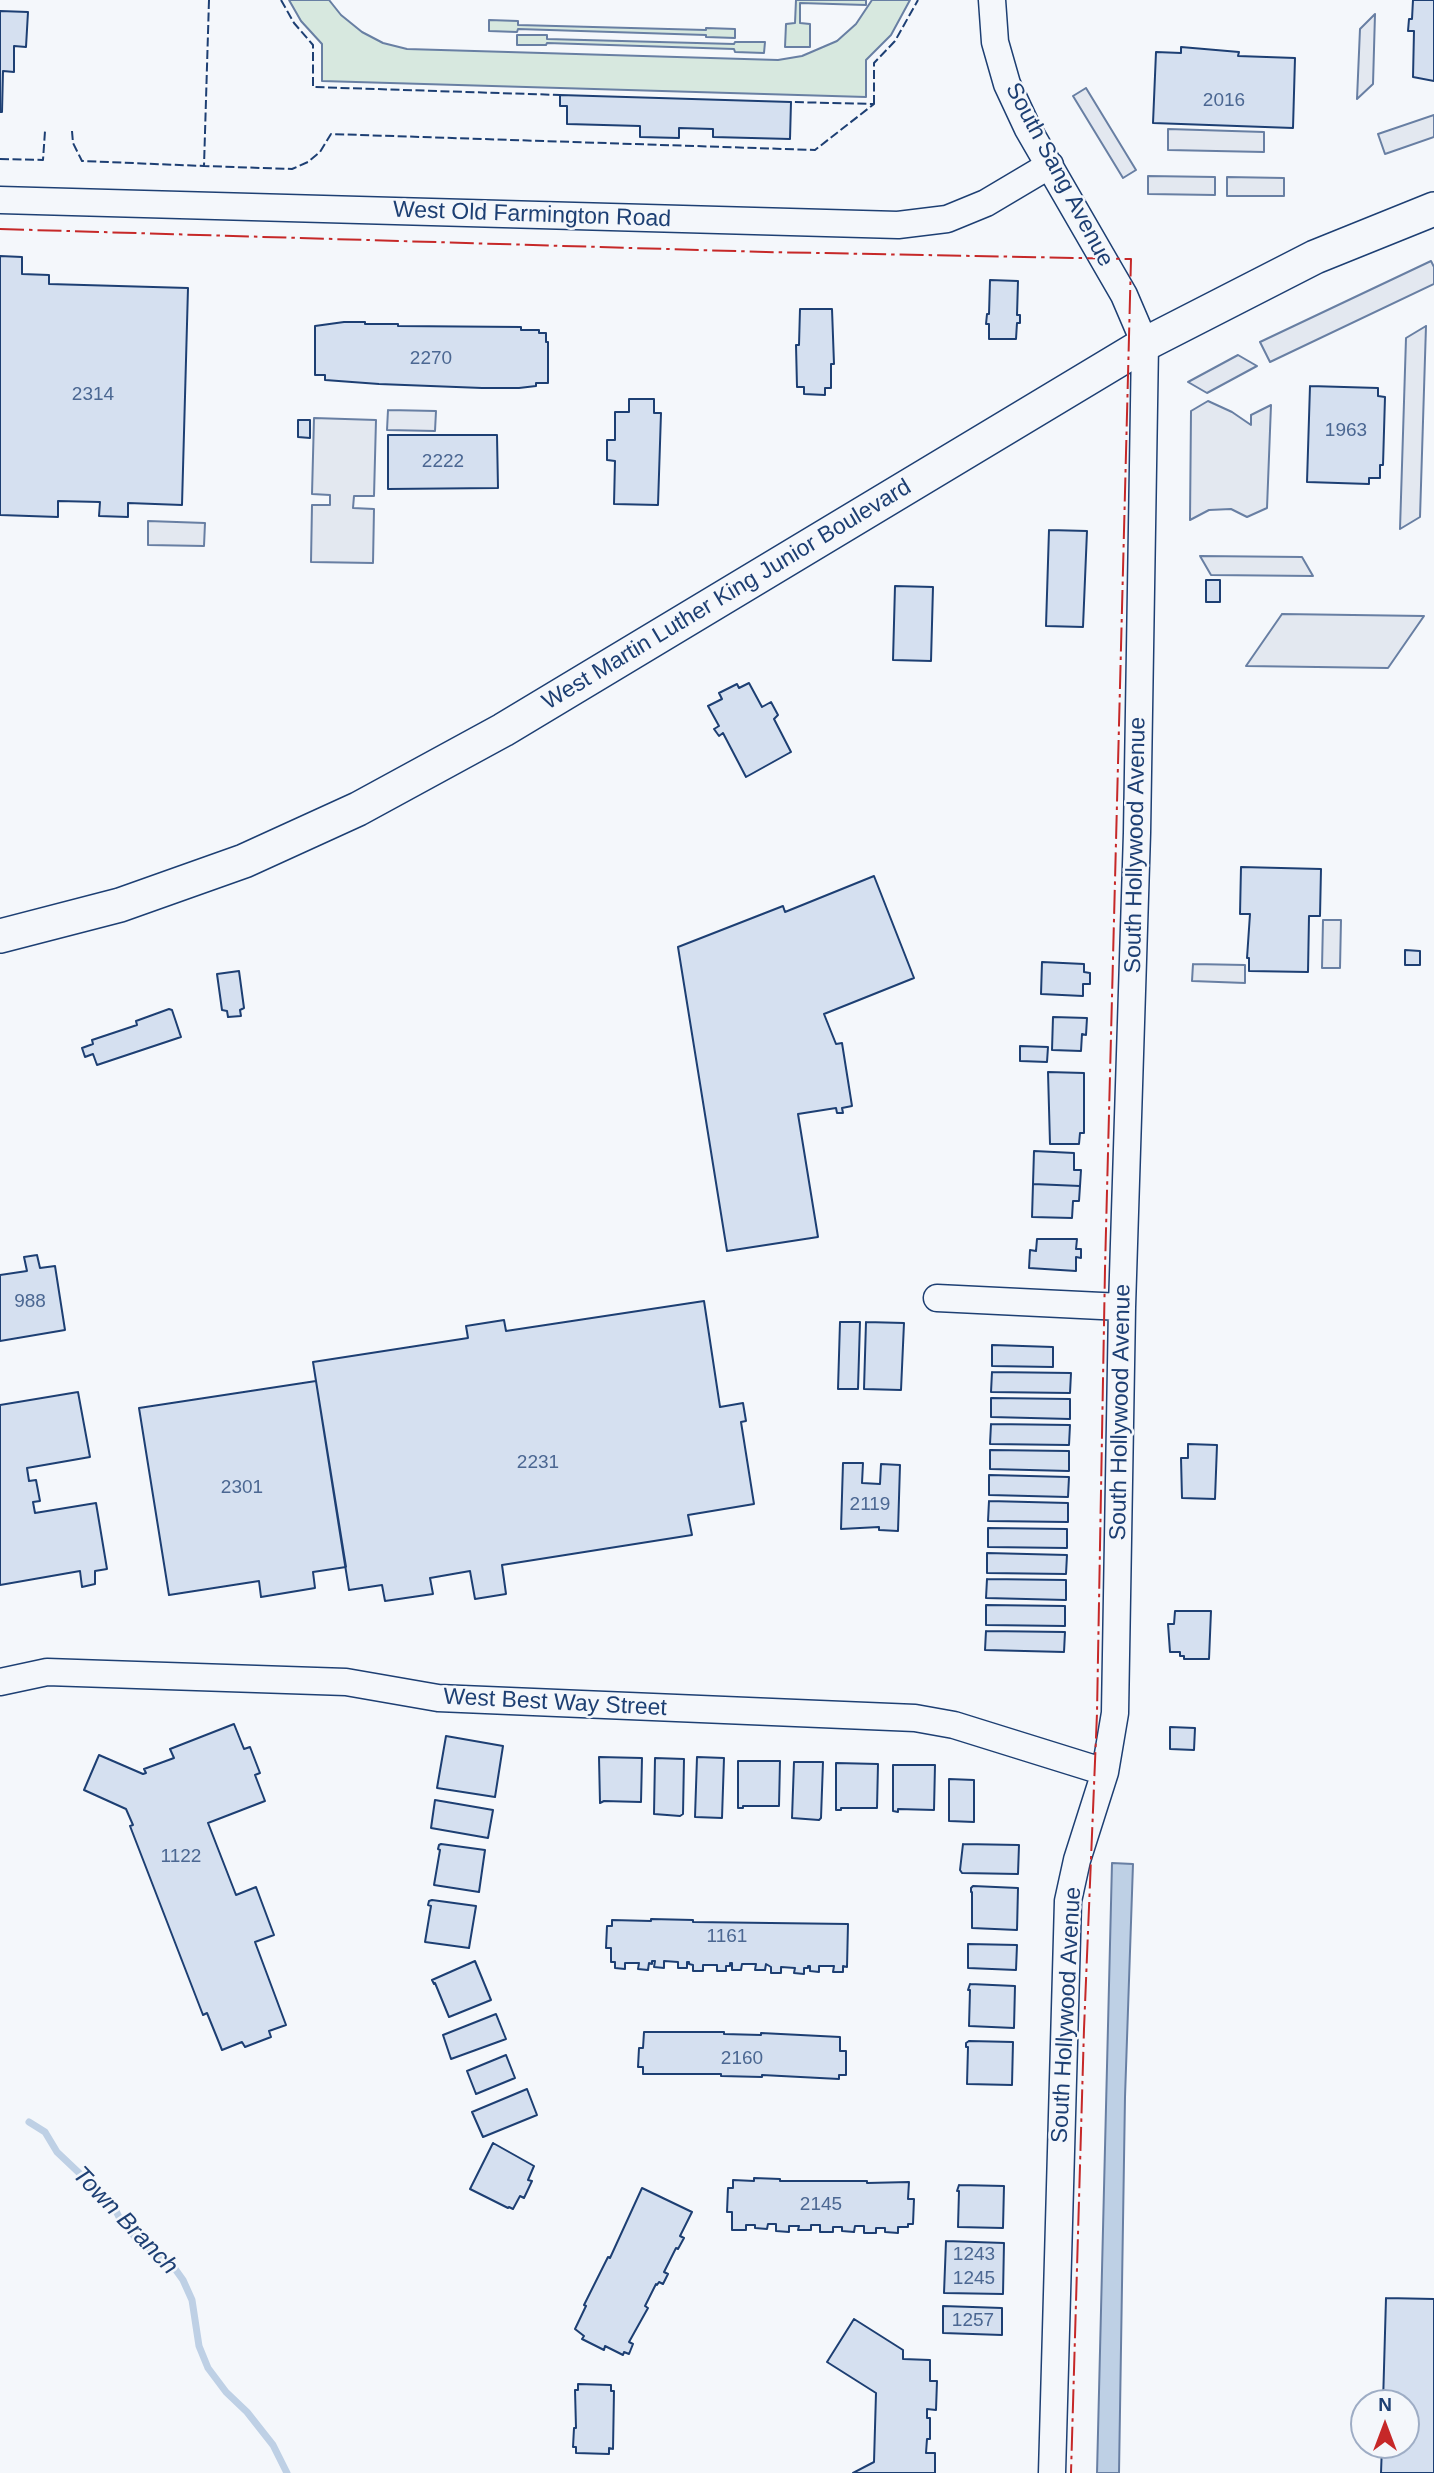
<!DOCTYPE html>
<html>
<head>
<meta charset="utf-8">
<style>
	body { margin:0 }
	#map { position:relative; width:1434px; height:2473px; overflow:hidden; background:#f4f7fb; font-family:Arial,sans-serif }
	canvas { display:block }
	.north { position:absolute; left:1350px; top:2389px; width:70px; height:70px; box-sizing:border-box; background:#f4f7fb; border:2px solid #9eadc5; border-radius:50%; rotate:0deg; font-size:19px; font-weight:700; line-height:28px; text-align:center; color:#1d3f73 }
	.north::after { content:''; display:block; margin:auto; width:24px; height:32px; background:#c62828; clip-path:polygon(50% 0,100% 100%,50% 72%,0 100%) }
</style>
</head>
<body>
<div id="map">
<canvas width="1434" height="2473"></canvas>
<div class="north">N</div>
</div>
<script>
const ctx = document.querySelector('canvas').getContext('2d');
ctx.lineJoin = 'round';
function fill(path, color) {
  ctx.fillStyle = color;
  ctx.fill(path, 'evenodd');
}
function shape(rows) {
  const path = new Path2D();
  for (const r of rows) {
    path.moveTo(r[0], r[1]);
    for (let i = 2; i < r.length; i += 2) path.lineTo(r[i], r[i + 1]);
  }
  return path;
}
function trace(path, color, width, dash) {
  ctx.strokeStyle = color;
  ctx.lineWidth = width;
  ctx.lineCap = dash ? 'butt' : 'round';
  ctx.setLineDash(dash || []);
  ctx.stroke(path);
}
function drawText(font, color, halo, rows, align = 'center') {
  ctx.font = font + ' Arial,sans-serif';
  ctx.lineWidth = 5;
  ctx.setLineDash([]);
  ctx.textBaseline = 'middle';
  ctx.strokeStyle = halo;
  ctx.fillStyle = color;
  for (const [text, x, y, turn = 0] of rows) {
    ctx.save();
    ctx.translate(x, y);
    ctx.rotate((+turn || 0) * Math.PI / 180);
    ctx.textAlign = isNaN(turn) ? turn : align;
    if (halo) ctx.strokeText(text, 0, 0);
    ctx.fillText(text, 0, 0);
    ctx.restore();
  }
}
const green = shape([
	[289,0,329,0,341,15,362,32,383,43,407,49,778,60,802,56,837,41,856,24,872,0,910,0,891,35,866,60,866,97,322,81,322,44,301,21,289,0],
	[796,0,866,0,866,5,800,3,800,23,810,24,810,47,785,47,786,24,795,23,796,0],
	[489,20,518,21,518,25,706,30,706,28,735,29,735,38,706,37,706,35,518,29,517,32,489,31,489,20],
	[517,35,547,35,547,39,734,44,735,42,765,42,764,53,735,52,734,49,547,43,546,45,517,45,517,35]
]);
const parking = shape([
	[1375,14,1373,84,1357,99,1360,29,1375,14],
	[1086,88,1136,170,1123,178,1073,96,1086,88],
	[1434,115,1434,137,1385,154,1378,134,1434,115],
	[1168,129,1264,132,1264,152,1168,150,1168,129],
	[1148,176,1215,177,1215,195,1148,194,1148,176],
	[1227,177,1284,178,1284,196,1227,196,1227,177],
	[1431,261,1434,267,1434,284,1270,362,1260,342,1431,261],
	[1426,326,1420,517,1400,529,1406,338,1426,326],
	[1238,355,1257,366,1207,393,1188,382,1238,355],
	[1208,401,1232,412,1251,425,1251,415,1271,405,1267,508,1247,517,1231,509,1209,510,1190,520,1191,411,1208,401],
	[388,410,436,411,435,431,387,430,388,410],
	[314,418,376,420,374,496,354,496,353,508,374,509,373,563,311,562,312,505,330,505,330,495,312,494,314,418],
	[148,521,205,523,204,546,148,545,148,521],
	[1200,556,1302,557,1313,576,1211,575,1200,556],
	[1282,614,1424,616,1388,668,1246,666,1282,614],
	[1323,920,1341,920,1340,968,1322,968,1323,920],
	[1193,964,1245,965,1245,983,1192,981,1193,964]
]);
const water = shape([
	[1112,1863,1133,1864,1125,2097,1119,2473,1097,2473,1112,1863]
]);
const stream = shape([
	[29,2122,45,2132,57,2152,113,2205,122,2223,137,2239,173,2266,183,2280,192,2300,199,2346,208,2368,226,2392,247,2412,273,2445,287,2473]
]);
const building = shape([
	[1413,0,1434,0,1434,81,1413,77,1414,31,1408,31,1409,19,1412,19,1413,0],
	[0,11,28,12,26,47,14,46,14,72,3,71,2,112,0,112,0,11],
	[1181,47,1239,52,1238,56,1295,58,1293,128,1153,123,1156,52,1181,53,1181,47],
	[560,95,791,102,790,139,713,137,713,129,679,128,679,138,640,137,640,126,567,124,567,106,560,106,560,95],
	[0,256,22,257,22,274,49,275,49,284,188,288,182,505,128,503,128,517,99,516,100,502,58,501,58,517,0,515,0,256],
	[990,280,1018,281,1017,315,1020,315,1020,323,1017,323,1016,339,989,339,989,324,986,324,987,314,989,314,990,280],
	[800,309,832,309,834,364,831,364,831,388,825,388,825,395,804,394,804,387,797,387,796,345,799,345,800,309],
	[344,322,365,322,365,324,398,324,398,326,521,327,521,330,539,330,539,333,546,333,546,342,548,342,548,383,536,383,536,386,519,388,482,388,379,384,325,380,325,375,315,375,315,326,344,322],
	[1310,386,1378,388,1378,396,1385,397,1383,465,1380,465,1380,478,1369,478,1369,484,1307,482,1310,386],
	[629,399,654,399,654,413,661,413,658,505,614,504,615,461,607,460,607,440,615,440,615,412,629,412,629,399],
	[298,420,310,420,310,438,298,437,298,420],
	[388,435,497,435,498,488,388,489,388,435],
	[1049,530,1087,531,1083,627,1046,626,1049,530],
	[1206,580,1220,580,1220,602,1206,602,1206,580],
	[895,586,933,587,931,661,893,660,895,586],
	[749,683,762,707,771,702,778,715,774,719,791,752,746,777,723,733,719,736,714,729,719,726,708,706,722,699,719,693,737,684,739,688,749,683],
	[1241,867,1321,869,1320,916,1309,916,1308,972,1249,971,1249,958,1247,958,1250,914,1240,914,1241,867],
	[874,876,914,978,824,1014,836,1044,842,1043,852,1106,842,1108,843,1113,837,1113,836,1108,798,1114,818,1237,727,1251,678,947,783,906,785,912,874,876],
	[1405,950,1420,951,1420,965,1405,965,1405,950],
	[1042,962,1084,964,1084,972,1090,973,1090,984,1083,984,1083,996,1041,994,1042,962],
	[239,971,244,1008,240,1010,241,1016,228,1017,227,1011,222,1010,217,974,239,971],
	[169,1009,172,1010,181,1037,97,1065,93,1054,85,1057,82,1048,93,1044,92,1040,137,1025,136,1021,169,1009],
	[1053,1017,1087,1018,1086,1035,1082,1034,1081,1051,1052,1050,1053,1017],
	[1020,1046,1048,1047,1047,1062,1020,1061,1020,1046],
	[1048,1072,1084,1073,1084,1133,1080,1133,1079,1144,1050,1144,1048,1072],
	[1034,1151,1074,1153,1074,1170,1081,1170,1080,1186,1033,1184,1034,1151],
	[1033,1184,1080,1186,1079,1201,1073,1201,1072,1218,1032,1217,1033,1184],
	[1037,1239,1077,1239,1076,1249,1081,1249,1081,1258,1076,1257,1076,1271,1029,1268,1030,1250,1036,1251,1037,1239],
	[37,1255,40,1268,55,1266,65,1330,0,1341,0,1275,27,1271,24,1257,37,1255],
	[704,1301,720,1407,743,1403,746,1421,741,1422,754,1504,688,1515,692,1535,502,1565,506,1594,475,1599,470,1571,430,1578,433,1594,385,1601,382,1585,349,1590,313,1362,468,1338,466,1326,504,1320,506,1331,704,1301],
	[840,1322,860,1322,858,1389,838,1389,840,1322],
	[866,1322,904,1323,901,1390,864,1389,866,1322],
	[992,1345,1053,1347,1053,1367,992,1366,992,1345],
	[992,1372,1071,1373,1070,1393,991,1392,992,1372],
	[316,1381,346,1567,313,1572,315,1588,261,1597,259,1581,169,1595,139,1408,316,1381],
	[78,1392,90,1457,27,1468,29,1481,36,1480,40,1501,33,1502,35,1513,96,1503,107,1569,95,1571,95,1584,82,1587,80,1571,0,1585,0,1405,78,1392],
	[991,1398,1070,1399,1070,1419,991,1417,991,1398],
	[991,1424,1070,1425,1069,1445,990,1444,991,1424],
	[1188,1444,1217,1445,1215,1499,1182,1498,1181,1458,1188,1458,1188,1444],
	[990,1450,1069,1451,1069,1471,990,1469,990,1450],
	[843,1463,863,1463,862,1483,880,1484,881,1464,900,1465,898,1531,879,1530,879,1527,841,1529,843,1463],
	[989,1475,1069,1477,1068,1497,989,1495,989,1475],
	[989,1501,1068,1503,1068,1522,988,1521,989,1501],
	[988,1528,1067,1529,1067,1548,988,1547,988,1528],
	[987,1553,1067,1555,1066,1574,987,1573,987,1553],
	[987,1579,1066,1580,1066,1600,986,1598,987,1579],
	[986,1605,1065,1606,1065,1626,986,1625,986,1605],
	[1175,1611,1211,1611,1209,1659,1184,1659,1184,1656,1180,1656,1180,1652,1170,1652,1168,1624,1174,1624,1175,1611],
	[986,1631,1065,1632,1064,1652,985,1650,986,1631],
	[234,1724,244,1749,250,1747,260,1773,255,1775,265,1801,208,1823,236,1895,256,1887,274,1935,255,1942,286,2025,269,2031,271,2037,245,2047,242,2042,222,2050,207,2013,203,2015,130,1826,133,1825,126,1809,84,1790,99,1755,143,1774,146,1773,144,1769,174,1758,170,1749,234,1724],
	[1170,1727,1195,1728,1194,1750,1170,1749,1170,1727],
	[446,1736,503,1746,495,1797,437,1788,446,1736],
	[599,1757,642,1758,641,1802,604,1801,600,1803,599,1757],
	[697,1757,724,1758,722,1818,695,1817,697,1757],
	[655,1758,684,1759,683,1814,680,1816,654,1814,655,1758],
	[738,1761,780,1761,779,1806,743,1806,743,1808,738,1808,738,1761],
	[794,1762,823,1762,821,1818,819,1820,792,1818,794,1762],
	[836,1763,878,1764,877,1808,841,1808,841,1810,836,1810,836,1763],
	[893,1765,935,1765,934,1810,898,1809,898,1812,893,1811,893,1765],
	[949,1779,974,1780,974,1822,949,1821,949,1779],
	[435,1800,493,1810,488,1838,431,1828,435,1800],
	[441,1844,485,1850,479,1892,434,1885,440,1850,438,1849,439,1845,441,1844],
	[963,1844,1019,1845,1018,1874,962,1873,960,1870,963,1844],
	[973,1886,1018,1888,1017,1930,972,1928,972,1892,971,1892,971,1888,973,1886],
	[432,1900,476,1906,469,1948,425,1942,431,1906,428,1905,429,1901,432,1900],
	[651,1919,693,1920,693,1922,848,1924,847,1967,843,1966,843,1972,833,1972,834,1966,819,1966,819,1972,810,1971,810,1966,808,1966,808,1968,804,1968,804,1974,794,1973,795,1968,781,1967,781,1973,771,1973,771,1967,766,1964,765,1970,755,1970,756,1964,742,1964,741,1970,732,1970,732,1963,730,1963,730,1966,726,1966,726,1971,717,1971,717,1965,703,1965,703,1971,693,1971,693,1965,689,1964,689,1962,687,1962,687,1968,678,1968,678,1962,664,1961,664,1968,654,1967,655,1961,652,1961,652,1964,649,1963,648,1970,638,1969,639,1963,625,1963,625,1969,615,1968,615,1962,611,1962,611,1948,606,1948,607,1926,612,1926,612,1920,651,1921,651,1919],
	[968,1944,1017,1945,1016,1970,968,1968,968,1944],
	[475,1961,491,2000,449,2017,435,1983,434,1984,432,1980,475,1961],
	[970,1984,1015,1986,1014,2028,969,2026,970,1990,968,1990,970,1984],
	[496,2014,506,2039,451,2059,443,2035,496,2014],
	[644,2032,724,2032,724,2034,761,2035,761,2033,840,2037,840,2051,846,2051,846,2075,839,2075,839,2079,762,2075,762,2077,721,2076,721,2074,643,2074,643,2067,638,2067,639,2048,643,2048,644,2032],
	[969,2041,1013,2042,1012,2085,967,2084,968,2047,966,2047,966,2043,969,2041],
	[506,2055,515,2078,476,2094,467,2071,506,2055],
	[527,2089,537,2115,483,2137,472,2112,527,2089],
	[493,2143,534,2166,528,2180,532,2181,524,2198,520,2196,513,2209,509,2207,508,2208,470,2189,493,2143],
	[754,2178,780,2179,780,2181,867,2181,867,2183,909,2182,908,2199,914,2199,913,2224,908,2224,908,2227,898,2227,898,2233,885,2232,885,2228,876,2228,876,2233,864,2233,864,2226,855,2226,854,2232,842,2231,842,2227,833,2227,833,2232,820,2232,820,2225,811,2225,811,2230,798,2230,799,2226,789,2226,789,2232,776,2231,776,2224,768,2224,767,2229,755,2228,755,2225,746,2225,746,2230,732,2230,732,2212,727,2212,728,2188,733,2188,733,2180,754,2181,754,2178],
	[959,2185,1004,2186,1003,2228,958,2227,959,2191,957,2191,959,2185],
	[642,2188,692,2212,680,2236,684,2238,678,2249,676,2248,664,2272,668,2274,663,2284,659,2282,657,2285,656,2284,645,2306,648,2308,629,2342,633,2344,629,2354,624,2352,623,2355,605,2346,604,2350,582,2339,584,2336,575,2329,586,2306,584,2305,608,2257,610,2258,642,2188],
	[946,2241,1004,2243,1003,2294,944,2293,946,2241],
	[1386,2298,1434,2299,1434,2473,1381,2473,1382,2445,1406,2445,1406,2403,1383,2403,1386,2298],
	[943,2306,1002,2308,1002,2335,943,2333,943,2306],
	[854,2319,903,2350,903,2359,930,2360,930,2381,937,2381,936,2410,927,2409,927,2418,930,2418,930,2439,927,2439,926,2453,935,2453,935,2473,853,2473,874,2462,876,2393,827,2362,854,2319],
	[578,2384,611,2385,611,2391,614,2391,613,2449,609,2448,609,2454,576,2453,576,2447,573,2447,574,2428,576,2428,575,2390,578,2390,578,2384]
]);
const minor = shape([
	[992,0,995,42,1007,84,1028,129,1124,295,1145,344,1137,833,1122,1307,1115,1713,1105,1772,1077,1860,1068,1901,1052,2473],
	[0,200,898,225,947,219,986,203,1050,165],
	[937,1298,1122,1307],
	[0,1682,47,1672,346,1682,438,1698,915,1718,954,1725,1105,1772]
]);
const major = shape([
	[0,936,120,905,244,861,358,809,503,730,1145,344,1315,257,1434,209]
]);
const fence = shape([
	[209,0,204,166,292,169,308,162,320,152,331,134,815,150,874,104,791,102],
	[281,0,294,23,313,45,313,87,560,95],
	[874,104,874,63,895,41,918,0],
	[72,131,73,143,82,161,204,166],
	[0,159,43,160,45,131]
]);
const power = shape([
	[0,229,766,252,1131,259,1105,1269,1097,1713,1084,2029,1071,2473]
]);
const numberNames = [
	["2016",1224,101],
	["2270",431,359],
	["2314",93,395],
	["1963",1346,431],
	["2222",443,462],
	["988",30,1302],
	["2231",538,1463],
	["2301",242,1488],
	["2119",870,1505],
	["1122",181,1857],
	["1161",727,1937],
	["2160",742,2059],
	["2145",821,2205],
	["1243",974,2255],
	["1245",974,2279],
	["1257",973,2321]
];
const streetNames = [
	["South Sang Avenue",1059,175,62],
	["West Old Farmington Road",532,215,2],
	["West Martin Luther King Junior Boulevard",727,595,-31],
	["South Hollywood Avenue",1136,845,-89],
	["South Hollywood Avenue",1121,1412,-89],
	["West Best Way Street",555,1703,3],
	["South Hollywood Avenue",1067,2015,-87]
];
const waterNames = [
	["Town Branch",125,2221,46]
];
fill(green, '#d7e8df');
trace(green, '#687fa3', 2);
fill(parking, '#e3e8f0');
trace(parking, '#687fa3', 2);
fill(water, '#bed0e5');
trace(water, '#687fa3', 2);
trace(stream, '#bed0e5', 7);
fill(building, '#d5e0f0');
trace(building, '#1d3f73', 2);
trace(minor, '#1d3f73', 29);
trace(major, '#1d3f73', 36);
trace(minor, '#f4f7fb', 26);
trace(major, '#f4f7fb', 33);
trace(fence, '#1d3f73', 2, [9, 3.5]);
trace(power, '#c62828', 2, [24, 5, 3.5, 5]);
drawText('19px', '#4b6792', null, numberNames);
drawText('23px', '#1d3f73', '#f4f7fb', streetNames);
drawText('italic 24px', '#1d3f73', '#f4f7fb', waterNames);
</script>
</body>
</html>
